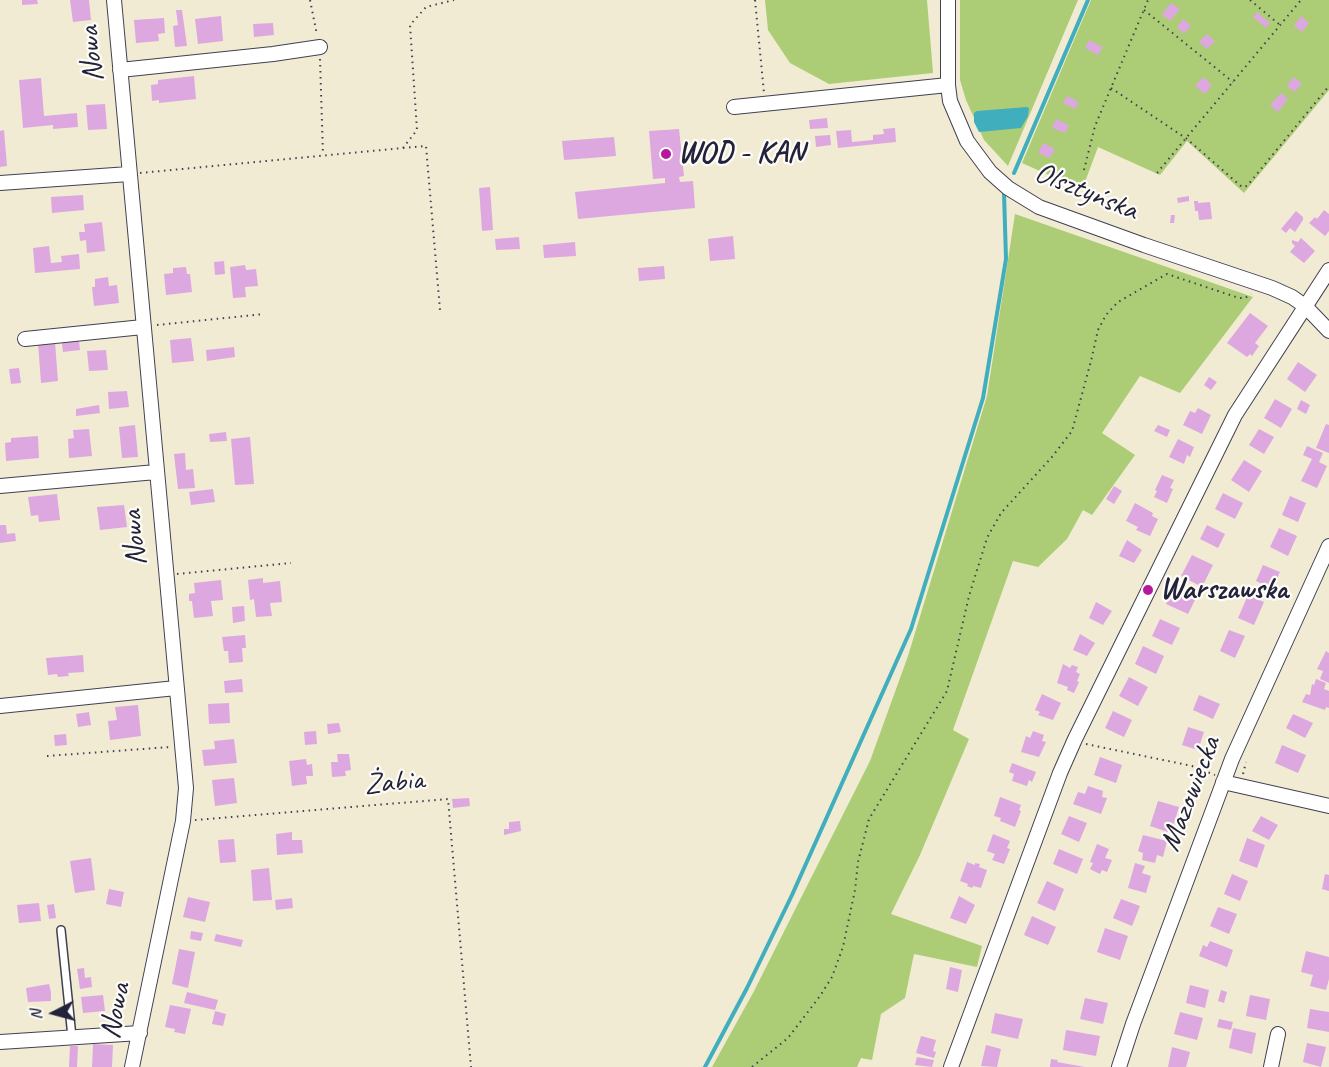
<!DOCTYPE html>
<html>
<head>
<meta charset="utf-8">
<style>
	body { margin:0 }
	#map { position:relative; width:1329px; height:1067px; overflow:hidden; background:#f1ebd3; font-family:Caveat,sans-serif }
	canvas { display:block }
	.north { position:absolute; left:24px; top:983px; width:60px; height:60px; -webkit-text-stroke:4px #fdfcf7; paint-order:stroke; rotate:264deg; font-size:16px; font-weight:700; line-height:24px; text-align:center; color:#22223b }
	.north::after { content:''; display:block; margin:auto; width:21px; height:27px; background:#22223b; clip-path:polygon(50% 0,100% 100%,50% 72%,0 100%) }
</style>
</head>
<body>
<div id="map">
<canvas width="1329" height="1067"></canvas>
<div class="north">N</div>
</div>
<script>
const ctx = document.querySelector('canvas').getContext('2d');
ctx.lineJoin = 'round';
function fill(path, color) {
  ctx.fillStyle = color;
  ctx.fill(path, 'evenodd');
}
function shape(rows) {
  const path = new Path2D();
  for (const r of rows) {
    path.moveTo(r[0], r[1]);
    for (let i = 2; i < r.length; i += 2) path.lineTo(r[i], r[i + 1]);
  }
  return path;
}
function trace(path, color, width, dash) {
  ctx.strokeStyle = color;
  ctx.lineWidth = width;
  ctx.lineCap = dash ? 'butt' : 'round';
  ctx.setLineDash(dash || []);
  ctx.stroke(path);
}
function drawText(font, color, halo, rows, align = 'center') {
  ctx.font = font + ' Caveat,sans-serif';
  ctx.lineWidth = 4.5;
  ctx.setLineDash([]);
  ctx.textBaseline = 'middle';
  ctx.strokeStyle = halo;
  ctx.fillStyle = color;
  for (const [text, x, y, turn = 0] of rows) {
    ctx.save();
    ctx.translate(x, y);
    ctx.rotate((+turn || 0) * Math.PI / 180);
    ctx.textAlign = isNaN(turn) ? turn : align;
    if (halo) ctx.strokeText(text, 0, 0);
    ctx.fillText(text, 0, 0);
    ctx.restore();
  }
}
const green = shape([
	[765,0,927,0,933,73,829,84,790,63,768,30],
	[960,0,1078,0,1008,166,984,140,966,100,960,80],
	[1091,0,1329,0,1329,90,1244,193,1187,141,1160,175,1098,147,1082,190,1022,163],
	[1015,214,1253,297,1180,393,1140,376,1102,433,1135,455,1092,515,1083,510,1067,539,1038,567,1013,561,953,730,969,739,920,855,891,914,982,946,977,967,914,954,905,998,881,1014,872,1060,861,1058,857,1067,712,1067,753,993,870,761,908,656,987,396]
]);
const water = shape([
	[1027,107,1029,108,1028,116,1021,128,979,132,974,122,974,113,977,111]
]);
const stream = shape([
	[1014,173,1088,0],
	[705,1067,747,988,792,895,911,629,983,398,1006,259,1004,193]
]);
const building = shape([
	[22,0,37,0,38,4,22,5],
	[70,0,89,0,91,20,73,22],
	[1171,3,1180,9,1170,21,1162,14],
	[176,10,182,10,187,46,175,47,173,26,178,25],
	[1257,12,1270,23,1266,28,1253,17],
	[221,16,223,41,198,44,195,19],
	[1301,16,1309,23,1302,32,1294,26],
	[164,18,165,33,158,34,159,41,136,43,134,20],
	[1183,19,1191,25,1184,34,1177,27],
	[273,23,274,35,254,37,253,24],
	[1207,34,1215,41,1207,49,1199,42],
	[1089,40,1103,47,1098,55,1085,48],
	[194,76,196,99,159,103,159,100,152,101,151,85,158,84,158,80],
	[1203,77,1212,85,1205,94,1195,86],
	[1293,77,1302,83,1295,92,1287,86],
	[41,78,44,116,77,113,78,127,53,129,53,125,23,128,19,80],
	[1281,93,1288,99,1278,112,1270,105],
	[1067,96,1079,102,1075,109,1063,103],
	[105,104,107,129,88,130,86,105],
	[827,118,828,128,810,129,809,120],
	[1056,119,1069,125,1065,133,1052,128],
	[895,128,896,142,838,148,836,131,851,130,852,142,873,140,873,135,884,134,883,129],
	[679,129,684,176,679,177,680,182,693,181,695,208,578,219,575,192,665,183,665,178,653,179,649,131],
	[4,130,7,166,0,167,0,131],
	[830,135,831,145,816,147,815,136],
	[614,137,616,156,564,160,562,141],
	[1043,143,1055,149,1050,158,1038,153],
	[490,187,493,230,482,231,479,188],
	[83,195,84,210,52,213,51,197],
	[1189,196,1189,201,1178,203,1177,198],
	[1194,201,1198,201,1198,203,1210,202,1212,219,1199,220,1198,211,1195,211],
	[1324,210,1329,214,1329,231,1325,236,1309,223,1315,217,1317,219],
	[1296,211,1303,217,1303,220,1295,232,1290,228,1286,233,1281,229],
	[1171,215,1175,215,1174,223,1170,223],
	[102,222,105,251,87,253,86,240,80,241,79,232,85,232,84,224],
	[733,236,735,259,710,261,708,239],
	[519,237,520,249,496,250,495,239],
	[1301,238,1315,251,1304,263,1290,252,1295,246,1292,243,1292,240,1298,242],
	[575,242,576,256,544,258,543,245],
	[49,246,51,263,62,262,61,256,79,254,80,269,35,273,33,248],
	[224,261,225,274,215,275,214,262],
	[245,265,246,270,256,269,258,286,245,287,246,297,233,298,230,267],
	[664,266,665,279,639,281,638,268],
	[186,267,187,274,190,274,192,292,166,295,164,274,173,273,173,268],
	[108,277,109,286,117,285,119,303,94,306,92,287,95,287,95,279],
	[1250,313,1268,326,1255,343,1259,346,1252,356,1250,354,1247,357,1227,343],
	[191,338,194,361,172,363,170,340],
	[79,341,80,350,63,352,62,343],
	[55,342,58,381,41,383,38,343],
	[234,347,235,357,207,361,206,350],
	[106,350,108,370,89,371,87,351],
	[1298,362,1317,375,1305,392,1287,379],
	[19,368,21,383,11,384,9,369],
	[1209,377,1217,382,1211,390,1204,385],
	[127,391,129,407,109,409,108,392],
	[1275,399,1292,409,1281,428,1264,418],
	[1301,400,1310,405,1306,414,1297,409],
	[99,405,100,413,76,416,76,409],
	[1198,408,1211,415,1202,434,1183,425,1190,411,1195,413],
	[1326,424,1329,425,1329,453,1316,448],
	[135,425,138,457,122,458,119,427],
	[1158,425,1170,430,1167,437,1154,431],
	[89,429,92,456,69,458,68,439,74,438,73,430],
	[1259,429,1274,437,1264,454,1249,445],
	[226,432,227,441,210,442,209,434],
	[38,436,39,458,6,461,5,443,11,442,11,438],
	[250,437,254,484,235,485,231,439],
	[1178,439,1194,447,1190,457,1187,455,1184,464,1169,457],
	[1307,446,1323,453,1319,462,1327,466,1317,488,1301,481,1312,459,1303,455],
	[185,453,186,470,193,469,195,488,178,489,174,454],
	[1244,460,1262,471,1249,492,1231,480],
	[1162,475,1174,480,1170,488,1173,489,1167,503,1154,497,1157,491,1155,490],
	[1114,486,1122,491,1114,504,1106,499],
	[213,489,215,502,191,505,189,492],
	[1223,493,1243,503,1235,519,1215,509],
	[57,494,60,520,39,522,38,515,31,516,28,497],
	[1290,496,1306,503,1298,522,1282,515],
	[1135,503,1153,513,1152,516,1158,519,1150,536,1136,530,1138,527,1126,521],
	[124,505,127,527,100,530,97,507],
	[0,525,6,525,7,534,15,533,16,541,0,543],
	[1207,525,1225,534,1218,548,1200,539],
	[1279,528,1297,536,1288,556,1270,547],
	[1127,540,1142,550,1134,563,1119,556],
	[1192,555,1213,565,1202,587,1181,576],
	[1263,565,1280,572,1272,589,1256,581],
	[263,578,263,583,280,581,282,602,270,603,272,616,256,617,254,599,250,600,248,580],
	[221,580,223,600,211,601,213,616,194,618,192,601,189,601,189,594,195,593,194,583],
	[1175,587,1196,598,1188,614,1166,604],
	[1248,595,1264,602,1254,625,1238,618],
	[1096,602,1112,611,1103,625,1089,618],
	[244,606,245,621,233,623,232,607],
	[1160,619,1180,628,1172,645,1152,636],
	[1229,630,1245,636,1235,658,1220,651],
	[1080,634,1095,643,1087,656,1073,650],
	[245,635,246,648,242,648,243,662,229,663,228,651,224,651,222,637],
	[1143,646,1164,656,1156,674,1135,664],
	[1326,651,1329,653,1329,683,1320,679,1323,671,1317,669],
	[83,655,84,672,68,673,69,676,58,677,57,674,48,675,46,658],
	[1063,664,1070,668,1072,665,1078,667,1076,672,1080,674,1077,681,1079,682,1074,693,1067,690,1068,687,1057,683],
	[1129,677,1148,687,1138,706,1119,696],
	[242,679,243,692,225,693,224,681],
	[1316,679,1326,683,1324,689,1329,691,1329,708,1326,707,1325,710,1302,702,1306,694,1310,695,1312,684,1314,685],
	[1042,694,1061,703,1053,720,1038,715,1040,712,1035,710],
	[1199,695,1220,704,1213,719,1193,710],
	[229,703,230,723,209,724,208,704],
	[138,705,141,736,110,740,108,721,117,720,115,707],
	[1113,711,1132,720,1124,737,1105,728],
	[89,712,91,725,78,727,76,714],
	[1293,714,1313,723,1305,738,1286,728],
	[339,723,341,732,328,734,327,724],
	[1188,727,1204,732,1198,750,1182,745],
	[316,731,317,744,305,745,304,732],
	[1033,731,1044,735,1042,741,1046,742,1039,757,1021,752,1026,736,1030,738],
	[66,734,67,745,55,746,54,735],
	[234,739,237,763,204,766,202,750,215,749,214,741],
	[1282,745,1306,755,1298,773,1275,763],
	[337,754,349,754,351,770,345,771,346,776,332,777,331,762,338,762],
	[1100,757,1122,765,1116,783,1094,775],
	[306,759,307,765,312,764,313,776,306,776,307,784,292,786,289,761],
	[1012,763,1036,772,1032,782,1029,780,1027,786,1012,781,1014,774,1009,772],
	[234,778,237,803,215,806,212,780],
	[1088,786,1103,791,1102,797,1107,798,1101,814,1073,804,1078,792,1085,794],
	[1000,797,1021,805,1019,810,1021,811,1015,827,1000,821,1001,818,994,816],
	[469,798,470,806,453,808,452,799],
	[1158,801,1179,807,1171,833,1150,826],
	[1069,816,1087,823,1079,842,1061,834],
	[1261,816,1278,825,1269,840,1252,831],
	[520,821,521,831,504,835,504,829,509,829,509,822],
	[292,832,292,840,302,840,303,853,277,855,276,834],
	[993,834,1010,841,1007,848,1010,849,1004,864,992,860,995,854,987,851],
	[1143,835,1167,841,1163,857,1157,855,1155,863,1142,860,1143,853,1138,851],
	[1247,838,1265,845,1257,868,1239,861],
	[234,839,236,862,220,863,218,840],
	[1097,844,1109,849,1105,858,1112,860,1107,872,1102,870,1100,874,1090,869,1093,863,1090,862],
	[1059,849,1083,859,1077,874,1053,864],
	[91,858,95,890,75,893,70,861],
	[967,862,975,865,975,863,980,864,979,867,987,870,981,888,973,886,972,888,967,886,968,884,960,881],
	[1135,863,1145,866,1142,873,1151,876,1146,893,1128,888],
	[269,868,272,900,253,901,251,870],
	[1232,874,1248,881,1240,901,1224,894],
	[1325,874,1329,875,1329,891,1322,889],
	[1047,881,1064,889,1055,911,1037,903],
	[109,889,124,892,121,907,106,904],
	[959,896,975,905,966,924,950,918],
	[188,897,210,902,205,922,183,917],
	[292,898,293,908,276,910,275,900],
	[1121,899,1140,906,1132,926,1113,918],
	[39,903,41,921,19,923,17,905],
	[54,904,56,918,49,919,47,905],
	[1218,907,1237,914,1229,934,1210,926],
	[1032,916,1056,927,1048,945,1024,935],
	[1105,928,1128,936,1120,960,1097,952],
	[191,931,203,933,201,941,190,939],
	[216,934,243,940,241,947,214,941],
	[1210,941,1233,950,1227,967,1199,956,1203,945,1207,947],
	[179,949,195,952,188,988,172,984],
	[1306,951,1329,957,1329,979,1326,990,1310,986,1313,975,1301,972],
	[950,967,962,970,958,992,946,989],
	[84,968,85,978,91,977,92,987,80,989,77,969],
	[49,984,51,992,51,1001,28,1002,26,988],
	[1190,985,1209,990,1205,1008,1186,1003],
	[1221,990,1227,992,1224,1003,1218,1001],
	[187,992,218,1000,215,1010,184,1003],
	[103,995,105,1011,83,1013,81,997],
	[1250,995,1270,999,1266,1020,1246,1016],
	[1085,998,1108,1003,1103,1024,1080,1019],
	[170,1005,191,1009,185,1034,174,1032,175,1029,165,1027],
	[1310,1009,1329,1012,1329,1032,1307,1028],
	[215,1011,226,1014,223,1026,212,1024],
	[1180,1012,1203,1018,1197,1040,1174,1034],
	[995,1013,1023,1019,1018,1039,991,1033],
	[1219,1019,1233,1022,1231,1030,1217,1027],
	[1233,1028,1256,1033,1252,1054,1229,1048],
	[1066,1030,1100,1036,1096,1056,1063,1050],
	[921,1036,936,1040,933,1051,936,1052,934,1058,916,1053],
	[1307,1043,1326,1047,1321,1067,1303,1062],
	[93,1044,113,1045,112,1067,92,1067],
	[986,1045,1001,1049,997,1067,981,1066],
	[70,1046,78,1046,77,1067,69,1067],
	[1172,1047,1190,1052,1186,1067,1168,1067],
	[917,1057,934,1060,932,1067,915,1065],
	[1051,1059,1058,1060,1057,1062,1085,1067,1050,1067]
]);
const path = shape([
	[310,0,317,35],
	[755,0,764,93],
	[1250,0,1280,25],
	[1144,10,1233,82],
	[320,59,323,155],
	[1111,88,1187,139,1242,187,1247,186,1329,86],
	[403,148,426,146,440,310],
	[1084,170,1095,126,1148,0],
	[140,173,403,148,417,130,410,25,426,7,454,0],
	[1157,173,1301,0],
	[157,325,264,314],
	[177,574,291,563],
	[1086,744,1192,766,1215,775],
	[47,756,170,747],
	[1243,774,1246,762],
	[195,820,448,799,471,1067],
	[752,1067,788,1038,820,996,832,977,843,947,855,890,858,862,869,819,947,691,969,596,987,538,1001,513,1052,457,1072,431,1091,361,1098,330,1106,315,1118,302,1167,274,1239,298,1245,298,1251,294]
]);
const lane = shape([
	[61,930,72,1037]
]);
const street = shape([
	[114,0,186,788,183,821,132,1067],
	[948,0,948,85,950,101,967,141,990,172,1008,188,1039,207,1144,245,1272,288,1292,297,1305,306,1329,331],
	[120,70,273,54,320,47],
	[734,107,948,85],
	[0,183,129,174],
	[25,339,143,327],
	[0,486,156,472],
	[0,706,176,688],
	[1223,782,1329,806],
	[0,1042,140,1033],
	[951,1067,1060,773,1075,739,1235,415,1329,270],
	[1119,1067,1133,1024,1232,759,1329,546],
	[1271,1067,1278,1034]
]);
const markers = [
	[666,154,6,"#b5179e"],
	[1148,590,6,"#b5179e"]
];
const streetNames = [
	["Nowa",92,54,-95],
	["Olsztyńska",1086,192,22],
	["Nowa",135,538,-95],
	["Żabia",394,783,-5],
	["Mazowiecka",1191,794,-69],
	["Nowa",116,1011,-78]
];
const poiNames = [
	["WOD - KAN",678,154],
	["Warszawska",1160,590]
];
fill(green, '#accd75');
fill(water, '#40aebd');
trace(stream, '#40aebd', 4);
fill(building, '#dda8e0');
trace(lane, '#414052', 10);
trace(street, '#414052', 16);
trace(path, '#414052', 2, [1.5, 4.5]);
trace(lane, '#fff', 7);
trace(street, '#fff', 14);
for (const [x, y, r, color] of markers) {
  const dot = new Path2D();
  dot.arc(x, y, r, 0, 2 * Math.PI);
  ctx.fillStyle = color;
  ctx.fill(dot);
  trace(dot, '#fdfcf7', 2);
}
drawText('30px', '#22223b', '#fdfcf7', streetNames);
drawText('bold 30px', '#22223b', '#fdfcf7', poiNames, 'left');
</script>
</body>
</html>
